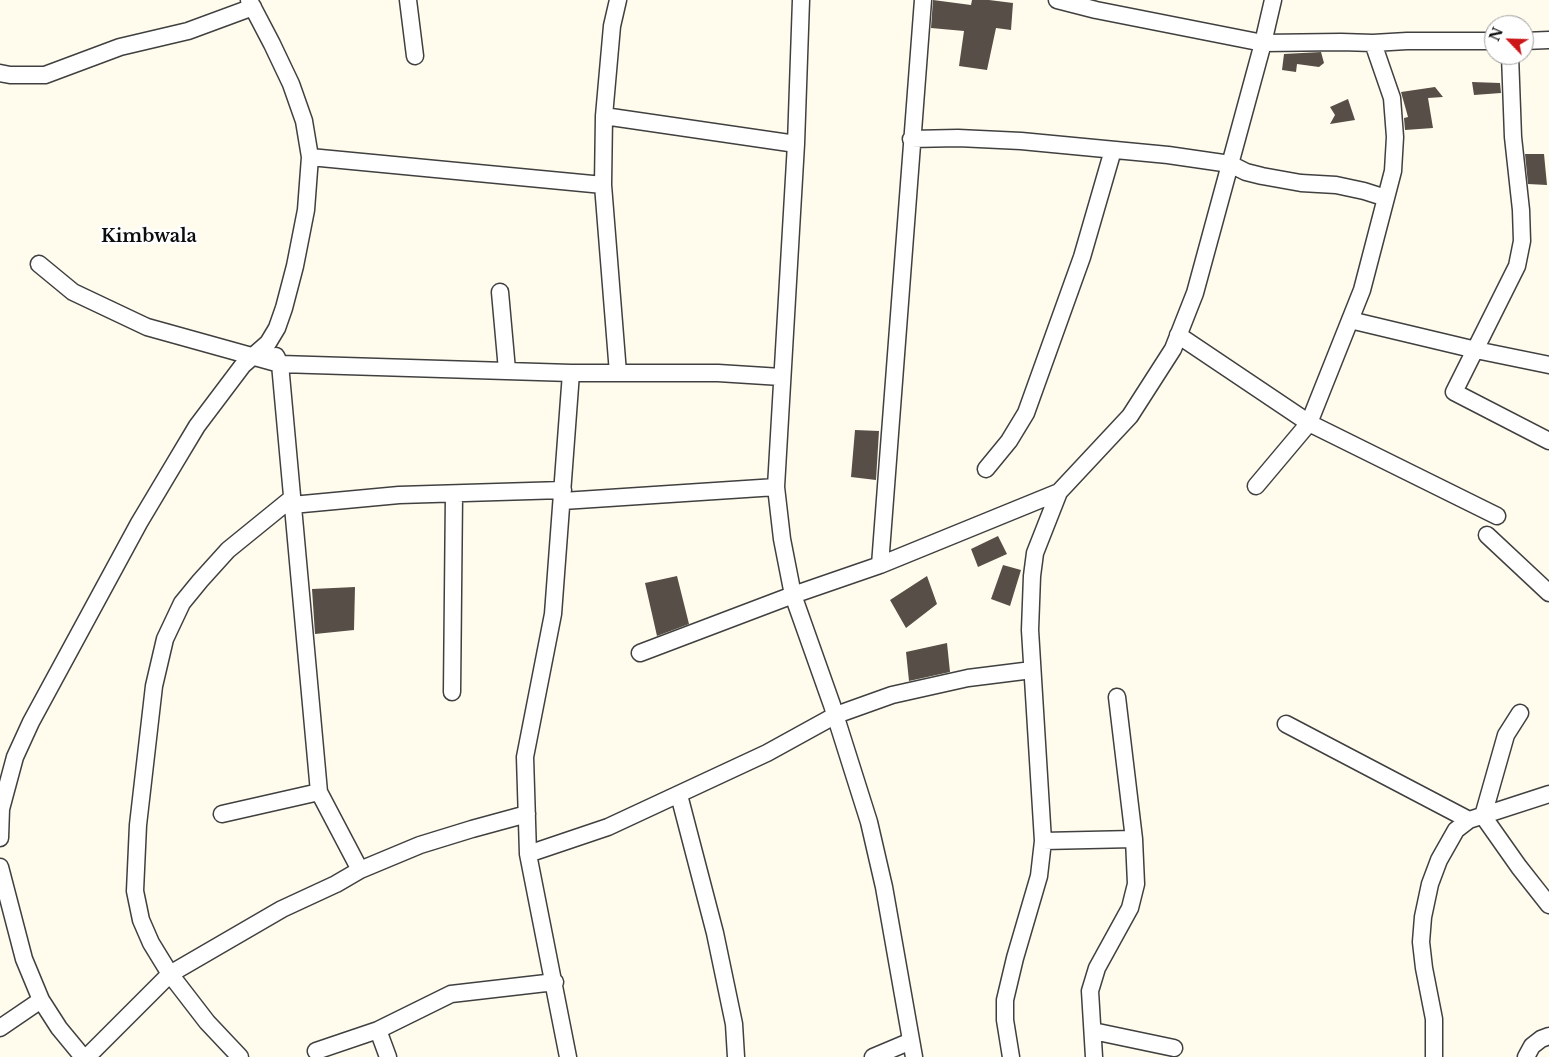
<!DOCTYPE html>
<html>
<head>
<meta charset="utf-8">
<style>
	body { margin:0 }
	#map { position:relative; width:1549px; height:1057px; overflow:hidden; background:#fffced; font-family:"Libre Baskerville",serif }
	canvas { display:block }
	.north { position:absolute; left:1484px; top:15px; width:50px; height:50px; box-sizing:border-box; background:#fff; border:1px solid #9e9e9e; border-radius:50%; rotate:294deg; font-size:14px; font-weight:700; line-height:20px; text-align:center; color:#0d0d0d }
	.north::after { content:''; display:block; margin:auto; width:18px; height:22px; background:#cc1618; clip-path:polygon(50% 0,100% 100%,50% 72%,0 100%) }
</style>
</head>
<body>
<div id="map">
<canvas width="1549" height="1057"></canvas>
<div class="north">N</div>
</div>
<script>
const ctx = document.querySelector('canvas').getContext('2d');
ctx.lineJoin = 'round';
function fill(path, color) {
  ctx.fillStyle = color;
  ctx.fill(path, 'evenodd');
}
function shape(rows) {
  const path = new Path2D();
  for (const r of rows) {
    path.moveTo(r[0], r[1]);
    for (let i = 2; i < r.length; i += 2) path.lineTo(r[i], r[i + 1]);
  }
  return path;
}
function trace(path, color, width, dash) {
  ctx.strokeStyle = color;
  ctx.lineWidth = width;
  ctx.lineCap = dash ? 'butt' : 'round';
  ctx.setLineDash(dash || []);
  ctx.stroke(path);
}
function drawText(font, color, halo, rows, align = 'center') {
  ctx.font = font + ' "Libre Baskerville",serif';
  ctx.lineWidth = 5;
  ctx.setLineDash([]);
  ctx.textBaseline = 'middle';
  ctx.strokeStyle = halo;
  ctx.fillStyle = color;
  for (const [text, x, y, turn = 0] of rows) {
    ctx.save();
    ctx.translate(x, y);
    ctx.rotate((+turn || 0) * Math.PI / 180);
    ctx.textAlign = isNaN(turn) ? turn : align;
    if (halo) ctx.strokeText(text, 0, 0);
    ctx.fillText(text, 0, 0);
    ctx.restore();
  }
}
const building = shape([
	[933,0,971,5,972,0,989,0,1013,3,1011,30,996,28,987,70,959,66,964,31,931,28],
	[1321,52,1324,63,1319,67,1297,64,1296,72,1282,70,1284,54],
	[1472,82,1500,83,1501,93,1474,95],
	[1435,87,1443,97,1428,98,1433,128,1405,130,1404,118,1408,117,1401,92],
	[1348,99,1355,120,1330,124,1335,115,1330,107],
	[1525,154,1544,154,1547,185,1528,184],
	[855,430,879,431,876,480,851,477],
	[998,536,1007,554,978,567,971,549],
	[1003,565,1021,570,1010,606,991,599],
	[677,576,689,624,657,636,645,583],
	[927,576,937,604,906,628,890,600],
	[355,587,354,630,315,634,312,589],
	[947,643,950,672,909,681,906,652]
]);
const street = shape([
	[408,0,415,56],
	[801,0,796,144,776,487,782,539,793,595,832,705,869,822,884,887,914,1057],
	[1057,0,1096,10,1263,43,1341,42,1373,43,1392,98,1395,137,1393,171,1362,290,1309,423,1256,486],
	[1524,41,1549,40],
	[1373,43,1407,41,1494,41],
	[1510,55,1513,137,1521,210,1522,241,1517,266,1454,392,1549,441],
	[0,73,10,75,45,75,120,47,188,31,253,7],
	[604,116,796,144],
	[911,139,958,138,1021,141,1168,155,1230,164,1246,172,1262,176,1301,183,1336,185,1364,191,1386,198],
	[310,157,603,185],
	[39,264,73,292,147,327,280,364,319,792,360,870],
	[500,292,507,370],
	[1350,320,1476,350,1549,365],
	[1178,335,1309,423,1497,516],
	[276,356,280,364,571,373,718,373,781,377],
	[618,373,603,185,604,116,612,26,618,0],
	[986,469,1009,441,1026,413,1082,257,1113,150],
	[563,501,776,487],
	[292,505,399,495,563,490],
	[1487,535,1549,593],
	[880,565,923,0],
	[640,653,793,595,880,565,1059,492],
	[452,692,454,494],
	[1520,713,1506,735,1483,816,1519,867,1549,905],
	[1286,724,1469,820],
	[679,795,715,933,734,1024,736,1057],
	[222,814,319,792],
	[0,838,1,809,15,757,31,722,139,523,176,461,197,426,243,365,268,343,277,328,284,308,295,266,306,210,310,157,304,121,291,84,272,44,249,0],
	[1043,841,1134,839],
	[528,854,608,827,767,753,836,715,892,695,968,678,1032,670],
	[0,867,24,959,41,1000,59,1028,83,1057],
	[0,1028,41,1000],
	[378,1030,388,1057],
	[1093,1031,1174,1048],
	[316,1051,378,1030,451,994,555,982],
	[87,1057,170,974,282,909,336,884,360,870,420,845,472,829,527,814],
	[240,1057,207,1022,170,974,151,943,141,920,135,891,138,825,154,686,165,639,182,603,200,581,228,550,292,498],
	[568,1057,528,854,525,757,553,614,571,373],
	[873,1057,911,1041],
	[1011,1057,1005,1020,1005,1000,1015,958,1039,876,1043,841,1030,630,1032,576,1035,553,1059,492,1130,416,1173,349,1195,293,1263,43,1273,0],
	[1094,1057,1090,991,1097,968,1130,908,1136,884,1134,839,1117,697],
	[1434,1057,1434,1019,1424,968,1421,942,1423,917,1430,884,1439,860,1456,830,1469,820,1549,794],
	[1526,1057,1532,1046,1541,1039,1549,1036]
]);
const districtNames = [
	["Kimbwala",149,237]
];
fill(building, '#574e48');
trace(street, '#404040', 19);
trace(street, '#fff', 16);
drawText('bold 18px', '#0d0d0d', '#fff', districtNames);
</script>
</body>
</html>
